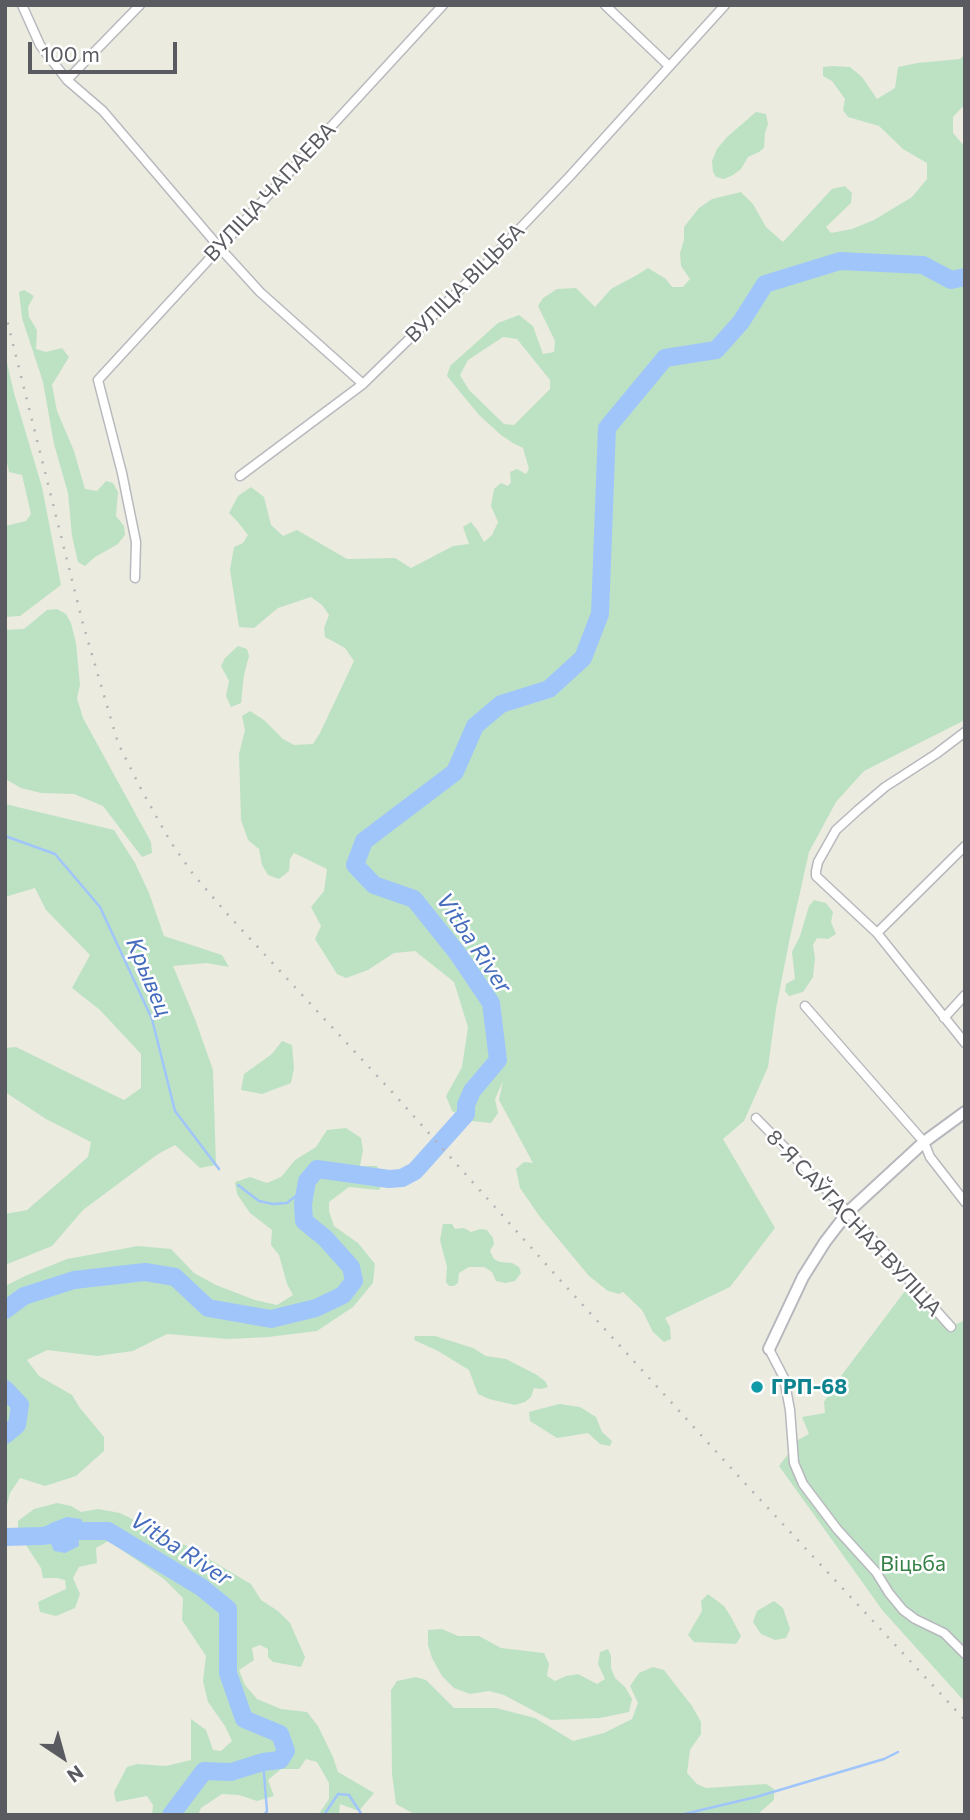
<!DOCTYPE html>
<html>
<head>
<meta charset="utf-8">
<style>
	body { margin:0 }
	#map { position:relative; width:970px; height:1820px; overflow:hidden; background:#ebebe0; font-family:Commissioner,sans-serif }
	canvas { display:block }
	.frame { position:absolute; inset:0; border:7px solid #595b60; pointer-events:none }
	.north { position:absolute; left:28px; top:1722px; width:70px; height:70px; -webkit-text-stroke:5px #fff; paint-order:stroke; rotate:144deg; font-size:19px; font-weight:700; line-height:28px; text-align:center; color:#595b60 }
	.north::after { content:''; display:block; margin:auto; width:24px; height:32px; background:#595b60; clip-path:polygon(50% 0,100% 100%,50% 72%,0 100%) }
	.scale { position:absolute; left:28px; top:42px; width:149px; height:32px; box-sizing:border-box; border:4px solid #595b60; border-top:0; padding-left:9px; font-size:21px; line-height:24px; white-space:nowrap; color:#595b60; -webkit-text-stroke:5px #fff; paint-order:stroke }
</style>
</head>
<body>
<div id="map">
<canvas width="970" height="1820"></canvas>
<div class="frame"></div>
<div class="north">N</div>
<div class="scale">100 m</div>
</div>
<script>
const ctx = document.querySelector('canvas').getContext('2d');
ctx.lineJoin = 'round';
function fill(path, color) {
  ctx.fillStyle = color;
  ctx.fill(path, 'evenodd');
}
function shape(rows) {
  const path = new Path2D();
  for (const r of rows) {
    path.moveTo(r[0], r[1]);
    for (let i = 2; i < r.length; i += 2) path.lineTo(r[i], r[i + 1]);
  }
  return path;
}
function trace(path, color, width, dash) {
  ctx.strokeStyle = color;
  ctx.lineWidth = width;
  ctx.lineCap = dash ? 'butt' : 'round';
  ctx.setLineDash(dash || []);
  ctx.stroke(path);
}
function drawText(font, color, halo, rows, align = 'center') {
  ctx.font = font + ' Commissioner,sans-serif';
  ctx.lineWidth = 5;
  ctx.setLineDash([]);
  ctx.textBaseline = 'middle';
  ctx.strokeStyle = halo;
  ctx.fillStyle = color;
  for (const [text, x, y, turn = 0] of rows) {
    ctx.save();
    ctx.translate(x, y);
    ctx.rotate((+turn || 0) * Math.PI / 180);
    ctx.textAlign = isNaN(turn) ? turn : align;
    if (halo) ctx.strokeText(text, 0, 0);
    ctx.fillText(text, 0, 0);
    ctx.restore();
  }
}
const green = shape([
	[965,54,965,104,953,117,953,133,965,147,965,718,961,722,864,771,836,802,809,852,790,937,776,1009,768,1067,744,1121,723,1139,775,1228,730,1287,665,1318,670,1327,671,1339,664,1342,653,1332,642,1310,623,1292,619,1294,608,1291,589,1276,540,1217,520,1188,516,1169,524,1162,533,1163,499,1100,503,1081,495,1099,498,1113,491,1123,471,1121,452,1111,446,1096,462,1067,468,1027,454,982,415,951,394,953,368,970,346,978,337,974,315,939,321,926,311,907,324,891,327,869,294,853,290,859,289,871,279,879,268,875,262,865,259,849,248,840,241,820,239,754,245,730,242,716,250,711,264,720,283,739,294,745,313,744,320,733,354,661,345,648,325,637,324,628,329,615,322,605,311,597,278,608,254,628,239,627,230,570,234,547,243,543,248,535,237,521,229,513,238,496,251,487,264,497,271,525,283,536,297,530,347,559,395,558,411,568,453,546,469,544,463,527,471,522,478,531,484,542,492,535,498,522,491,506,494,489,501,483,508,486,511,482,510,472,517,469,526,474,529,469,523,448,513,443,501,435,479,415,447,376,450,366,498,323,519,315,533,326,543,354,554,352,555,341,538,306,543,298,557,289,576,288,595,307,611,289,637,275,648,268,666,279,672,287,683,287,690,279,681,266,680,253,684,240,684,227,699,208,712,199,741,192,753,204,766,227,783,242,832,189,845,186,852,193,851,203,826,227,831,233,852,229,874,220,912,197,927,179,927,163,903,149,879,126,848,117,843,110,845,99,832,81,823,76,823,67,833,66,850,67,862,77,877,99,895,88,898,67,918,63,960,59],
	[503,337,517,339,550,380,550,389,514,425,504,424,469,390,460,375,468,360],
	[756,112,766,114,768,124,765,133,764,148,759,152,748,157,741,169,733,175,724,179,716,177,713,172,712,161,717,149,727,137],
	[24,290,34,296,28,307,29,317,37,330,36,349,46,352,62,348,69,357,52,385,57,411,74,451,85,489,97,491,106,481,113,483,118,492,116,516,124,526,125,535,118,544,95,557,85,566,78,562,72,536,68,493,54,444,43,382,22,318,19,292],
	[5,354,14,393,42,487,61,585,20,616,5,617,5,526,26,521,31,514,22,475,9,472,5,454],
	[57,609,66,614,71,623,76,643,80,685,77,698,83,718,151,842,152,853,142,857,103,806,74,794,41,793,21,788,5,779,5,630,24,629,47,610],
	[238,646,247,649,249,656,244,675,241,703,231,707,226,696,229,681,221,666,225,658],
	[5,804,114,830,135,863,149,893,164,936,222,955,229,967,206,963,173,966,195,1019,213,1070,216,1165,200,1168,175,1145,158,1154,83,1210,52,1246,5,1265,5,1214,27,1210,88,1157,91,1142,46,1119,5,1092,5,1048,16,1047,124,1100,141,1088,141,1054,100,1010,72,988,90,955,46,910,35,888,5,897],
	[814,900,826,903,833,912,831,922,836,934,828,939,817,938,813,945,815,958,813,977,803,992,789,996,785,991,786,984,795,979,792,952,800,936,809,906],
	[282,1041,292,1045,294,1068,291,1083,262,1094,241,1090,244,1074,272,1054],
	[346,1128,361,1138,363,1150,360,1166,377,1166,383,1183,379,1190,349,1187,329,1202,329,1211,334,1226,358,1243,375,1264,373,1283,353,1307,317,1331,268,1337,228,1339,167,1334,133,1351,97,1356,47,1350,27,1360,39,1376,72,1395,80,1408,104,1437,104,1451,76,1476,45,1486,20,1478,10,1493,5,1513,5,1286,25,1276,67,1259,138,1246,171,1249,194,1273,216,1285,255,1300,277,1305,293,1295,287,1284,279,1255,271,1245,272,1230,250,1213,237,1194,235,1182,250,1177,267,1183,281,1177,295,1160,316,1147,327,1130],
	[443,1224,452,1224,455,1229,464,1228,471,1232,480,1229,487,1230,493,1238,494,1244,490,1251,494,1259,500,1262,512,1263,519,1267,521,1273,515,1281,505,1283,496,1281,492,1272,484,1267,469,1267,459,1273,458,1283,454,1286,449,1286,446,1282,447,1267,440,1240],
	[908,1287,946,1329,965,1320,965,1702,883,1611,779,1466,795,1445,796,1441,809,1434,802,1417,825,1413,824,1402,835,1384],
	[415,1336,435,1336,473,1348,486,1356,506,1359,537,1375,545,1381,548,1387,541,1389,534,1388,531,1397,525,1402,515,1405,489,1399,478,1394,469,1370,438,1351,414,1340],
	[559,1404,580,1407,596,1417,602,1432,612,1441,610,1446,600,1444,588,1433,557,1438,530,1421,529,1412],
	[57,1503,71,1506,81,1512,98,1509,120,1513,185,1545,251,1584,261,1600,278,1611,290,1623,305,1657,301,1667,273,1662,268,1657,268,1649,260,1645,252,1648,254,1660,239,1670,245,1685,257,1699,281,1709,307,1712,318,1726,333,1757,338,1772,374,1793,359,1811,340,1804,339,1815,318,1815,329,1799,329,1783,317,1762,306,1759,299,1769,281,1769,268,1780,274,1796,257,1801,239,1795,222,1794,201,1808,198,1815,152,1815,153,1805,147,1796,116,1802,114,1792,127,1767,137,1764,166,1766,191,1760,191,1719,206,1730,213,1750,221,1751,232,1741,225,1726,208,1702,203,1681,206,1656,182,1620,183,1598,164,1579,141,1563,108,1541,96,1548,97,1563,79,1567,73,1578,80,1594,75,1608,56,1616,40,1612,38,1602,66,1589,65,1580,57,1578,43,1578,41,1568,18,1533,18,1521,34,1509],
	[708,1594,724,1606,731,1617,741,1636,736,1644,694,1642,688,1635,702,1611,701,1601],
	[774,1601,783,1608,790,1629,786,1638,775,1640,761,1634,753,1622,757,1611],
	[442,1629,458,1636,479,1636,501,1648,544,1653,549,1664,547,1676,555,1681,566,1676,578,1674,597,1684,605,1679,598,1664,600,1652,608,1649,611,1656,611,1668,615,1678,625,1687,632,1699,629,1712,600,1718,551,1720,504,1695,489,1691,470,1694,454,1688,442,1676,432,1658,428,1645,428,1630],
	[653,1667,664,1670,692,1706,701,1722,701,1734,690,1750,687,1773,697,1784,706,1788,766,1784,774,1789,774,1800,759,1813,742,1815,416,1815,396,1804,392,1774,391,1690,397,1681,416,1677,426,1680,454,1708,496,1708,535,1718,573,1741,604,1733,632,1719,638,1703,630,1686,639,1673]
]);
const water = shape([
	[67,1517,81,1519,85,1526,78,1531,79,1546,65,1553,54,1551,51,1544,43,1539,39,1530,51,1523]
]);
const stream = shape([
	[5,836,55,854,100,907,152,1019,175,1111,219,1169],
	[238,1185,259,1201,273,1204,287,1203,306,1188],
	[263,1762,267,1811,264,1815],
	[324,1815,338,1794,349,1795,362,1815],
	[680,1815,756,1797,884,1759,898,1752]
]);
const river = shape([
	[5,1310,24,1296,74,1280,145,1272,175,1277,208,1308,271,1319,316,1308,343,1295,354,1281,351,1267,325,1238,304,1221,303,1204,307,1181,317,1169,389,1179,402,1178,415,1171,466,1114,466,1105,472,1091,498,1060,491,1003,458,954,414,899,374,885,355,865,364,841,455,772,475,726,501,704,549,689,583,658,600,614,607,428,665,358,716,350,741,322,765,284,840,261,923,265,951,280,965,277],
	[5,1389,20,1405,17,1425,5,1435],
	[5,1537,42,1536,78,1531,108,1531,201,1587,228,1609,228,1673,244,1719,280,1734,286,1751,280,1760,263,1762,231,1772,204,1771,171,1815]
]);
const street = shape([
	[22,5,40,45,67,80,103,111,219,247,260,292,363,384],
	[605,5,669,66],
	[67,80,140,5],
	[240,476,363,384,486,264,570,176,725,5],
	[135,578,136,542,122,473,98,380,443,5],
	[965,732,936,754,885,787,858,810,836,830,818,862,816,871,816,876,877,933,965,1043],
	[877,933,965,846],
	[805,1006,924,1142,930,1157,965,1202],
	[944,1018,965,995],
	[756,1118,848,1212,951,1327],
	[769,1349,784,1378,790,1410,794,1463,803,1484,837,1529,876,1572,889,1593,903,1610,915,1619,944,1633,965,1654]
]);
const secondary = shape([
	[769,1349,803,1277,825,1242,848,1212,924,1142,965,1112]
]);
const rail = shape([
	[5,312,83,624,118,743,141,789,170,841,193,874,229,916,393,1093,561,1281,741,1479,965,1720]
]);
const markers = [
	[757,1387,7,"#0f9aa8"]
];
const streetNames = [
	["ВУЛІЦА ЧАПАЕВА",270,192,-47],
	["ВУЛІЦА ВІЦЬБА",465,283,-45],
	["8-Я САЎГАСНАЯ ВУЛІЦА",854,1223,47]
];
const cultureNames = [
	["ГРП-68",771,1387]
];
const parkNames = [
	["Віцьба",913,1564]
];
const waterNames = [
	["Vitba River",474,943,56],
	["Крывец",149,977,67],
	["Vitba River",181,1549,33]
];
fill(green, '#bde2c3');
fill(water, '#a0c5fb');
trace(stream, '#a0c5fb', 2.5);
trace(river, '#a0c5fb', 18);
trace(street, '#b8b9be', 11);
trace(secondary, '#b6b8be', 14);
trace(street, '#fff', 8);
trace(secondary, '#fff', 10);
trace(rail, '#b3b4b4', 2.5, [2, 9]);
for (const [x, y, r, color] of markers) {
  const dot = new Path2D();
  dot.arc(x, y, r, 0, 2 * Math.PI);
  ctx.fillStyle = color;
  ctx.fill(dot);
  trace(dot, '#fff', 2.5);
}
drawText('21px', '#595b60', '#fff', streetNames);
drawText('bold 21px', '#0d838f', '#fff', cultureNames, 'left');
drawText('21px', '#378147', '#fff', parkNames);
drawText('italic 23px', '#456cbc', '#fff', waterNames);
</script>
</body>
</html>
